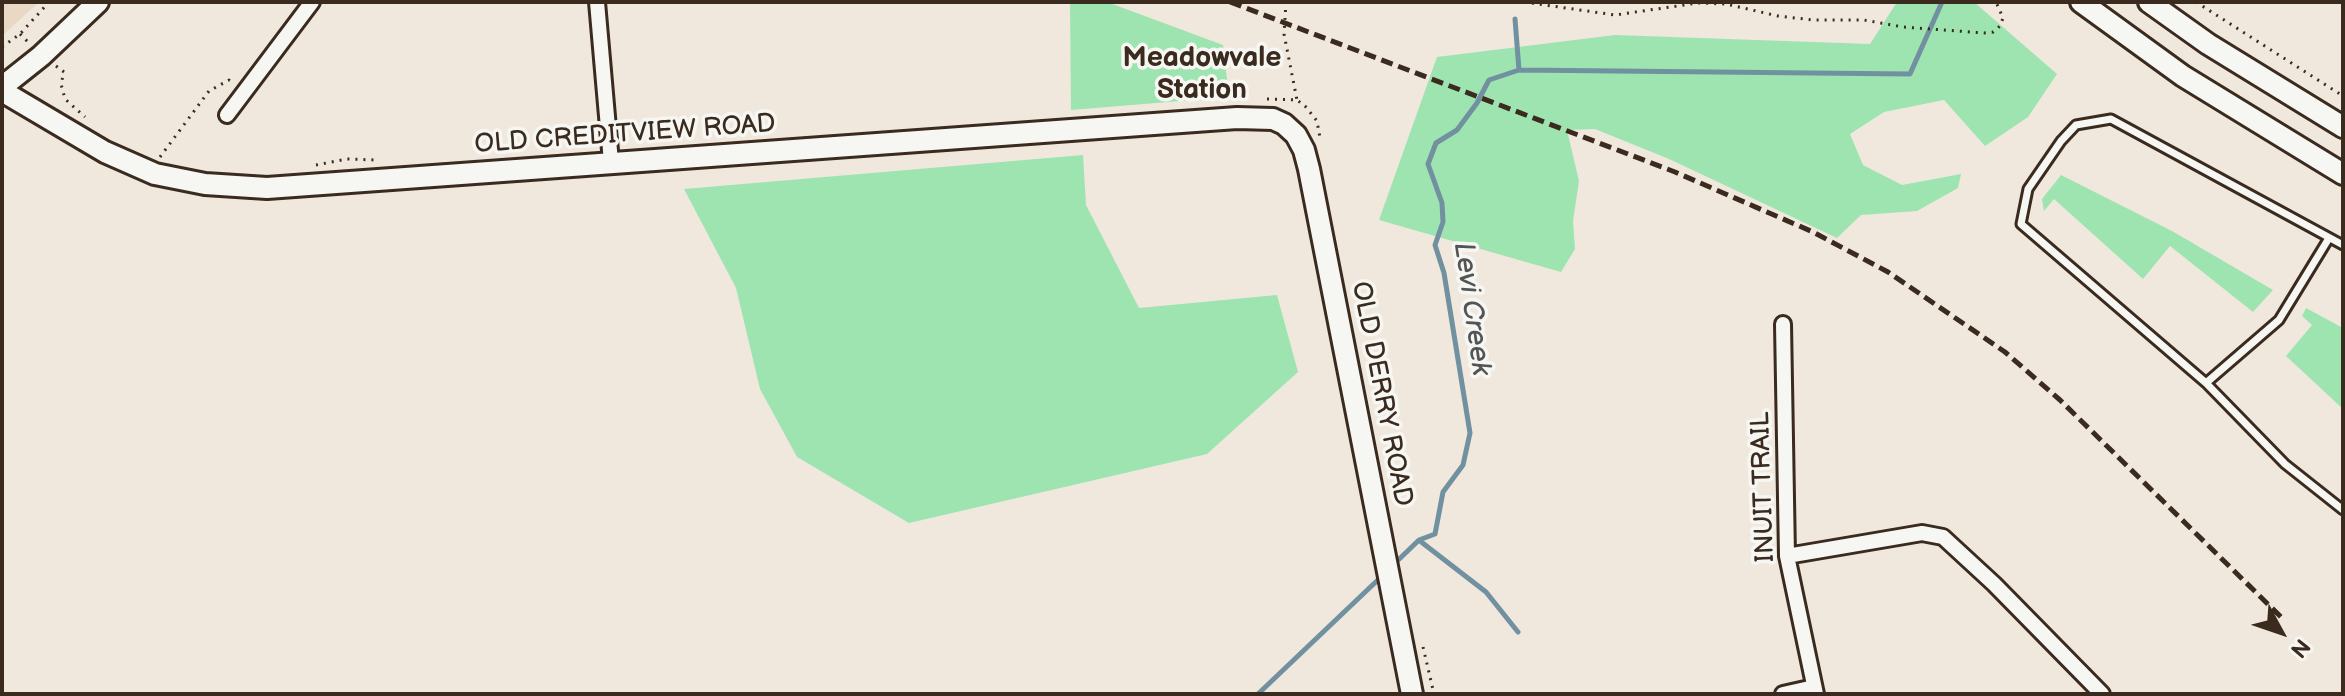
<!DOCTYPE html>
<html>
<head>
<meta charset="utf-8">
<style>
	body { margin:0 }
	#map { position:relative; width:2345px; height:696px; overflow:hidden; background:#f0e8dd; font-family:"Balsamiq Sans",sans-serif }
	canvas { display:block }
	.frame { position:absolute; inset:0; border:4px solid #3b2a1e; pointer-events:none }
	.north { position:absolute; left:2241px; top:592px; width:80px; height:80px; -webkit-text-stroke:6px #f6f6f2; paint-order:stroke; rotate:130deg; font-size:22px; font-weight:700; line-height:32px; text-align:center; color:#3b2a1e }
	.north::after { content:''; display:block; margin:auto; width:28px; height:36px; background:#3b2a1e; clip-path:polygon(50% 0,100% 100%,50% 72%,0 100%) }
</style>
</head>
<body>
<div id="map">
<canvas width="2345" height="696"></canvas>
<div class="frame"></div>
<div class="north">N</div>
</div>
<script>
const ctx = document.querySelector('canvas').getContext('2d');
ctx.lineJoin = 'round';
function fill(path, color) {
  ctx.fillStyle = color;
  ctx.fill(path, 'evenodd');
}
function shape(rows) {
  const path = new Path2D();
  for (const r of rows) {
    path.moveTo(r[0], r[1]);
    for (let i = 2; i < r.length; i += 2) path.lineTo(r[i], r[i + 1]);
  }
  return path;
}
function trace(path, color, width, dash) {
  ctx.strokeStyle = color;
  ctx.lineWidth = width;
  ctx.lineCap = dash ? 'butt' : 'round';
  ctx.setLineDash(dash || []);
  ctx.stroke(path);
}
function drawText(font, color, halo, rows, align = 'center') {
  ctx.font = font + ' "Balsamiq Sans",sans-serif';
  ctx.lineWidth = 7;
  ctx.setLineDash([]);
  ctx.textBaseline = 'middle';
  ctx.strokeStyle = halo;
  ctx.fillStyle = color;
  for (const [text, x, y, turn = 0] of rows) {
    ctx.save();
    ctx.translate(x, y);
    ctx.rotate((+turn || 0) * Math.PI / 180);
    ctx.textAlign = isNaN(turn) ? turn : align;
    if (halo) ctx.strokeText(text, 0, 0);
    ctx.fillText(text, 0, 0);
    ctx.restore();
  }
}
const built = shape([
	[2,2,39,2,2,36]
]);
const green = shape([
	[1070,2,1107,2,1223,45,1229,97,1071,110],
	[1897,2,1974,2,2057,74,2028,117,1985,146,1944,100,1884,112,1850,134,1863,165,1902,185,1961,174,1958,188,1917,211,1861,215,1837,238,1669,159,1595,129,1567,130,1579,181,1573,221,1575,249,1561,272,1379,220,1437,57,1615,35,1870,44],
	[1083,155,1086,205,1139,308,1277,295,1298,372,1207,454,909,523,797,457,760,389,736,288,684,189],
	[2061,175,2172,231,2273,290,2253,312,2170,246,2143,279,2054,199,2044,211,2042,199],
	[2306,308,2343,328,2343,409,2286,356,2312,325,2302,316]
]);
const stream = shape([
	[1515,19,1519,70],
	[1420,541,1486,592,1518,632],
	[1392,566,1419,540,1435,534,1443,492,1463,465,1470,433,1444,273,1435,245,1443,222,1442,203,1428,164,1436,143,1457,130,1477,103,1489,80,1519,70,1910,74,1942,2],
	[1258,694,1382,576]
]);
const path = shape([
	[1286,2,1284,34,1297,100],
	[1524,2,1615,15,1698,3,1726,4,1778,16,1813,20,1864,20,1903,27,1984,33,1993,32,2000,26,2003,18,1996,2],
	[2196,2,2343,96],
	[20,34,29,43],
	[2,47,20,34,49,2],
	[56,66,64,72,61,84,65,99,85,117],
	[1267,99,1297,100,1305,106,1317,121,1320,138],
	[160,157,209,91,229,80,231,82],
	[316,165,347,159,376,160],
	[1423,647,1434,694]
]);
const lane = shape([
	[2343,245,2111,119,2076,125,2061,141,2028,189,2021,224,2206,383,2285,464,2343,510],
	[2206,383,2279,320,2329,238]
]);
const street = shape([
	[597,2,611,162],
	[227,115,312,2],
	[1783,324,1787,556,1816,694],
	[1787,556,1922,533,1943,537,1994,584,2102,694],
	[1783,694,1814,687]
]);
const secondary = shape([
	[2081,2,2183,76,2343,174],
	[2149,2,2208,44,2343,127],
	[2,87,41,56,98,2],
	[2,91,105,152,155,174,205,184,267,188,1237,118,1273,119,1284,124,1296,135,1304,150,1309,169,1412,694]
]);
const rail = shape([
	[1230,2,1675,172,1813,232,1888,272,2005,352,2060,400,2281,617]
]);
const streetNames = [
	["OLD CREDITVIEW ROAD",625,135,-4],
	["OLD DERRY ROAD",1381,394,79],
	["INUIT TRAIL",1764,487,-92]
];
const neighbourhoodNames = [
	["Meadowvale",1202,59],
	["Station",1202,91]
];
const waterNames = [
	["Levi Creek",1471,309,82]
];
fill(built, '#e9d8c4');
fill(green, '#9ee4b1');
trace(stream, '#7291a0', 5);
trace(lane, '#3b2a1e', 13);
trace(street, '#3b2a1e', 20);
trace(secondary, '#3b2a1e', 26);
trace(path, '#3b2a1e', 3, [2, 6]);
trace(lane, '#f6f6f2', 7);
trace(street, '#f6f6f2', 14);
trace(secondary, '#f6f6f2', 20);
trace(rail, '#3b2a1e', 5, [12, 6]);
drawText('26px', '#3b2a1e', '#f6f6f2', streetNames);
drawText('bold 28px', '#3b2a1e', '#f6f6f2', neighbourhoodNames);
drawText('italic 28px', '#525554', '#f6f6f2', waterNames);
</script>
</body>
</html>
